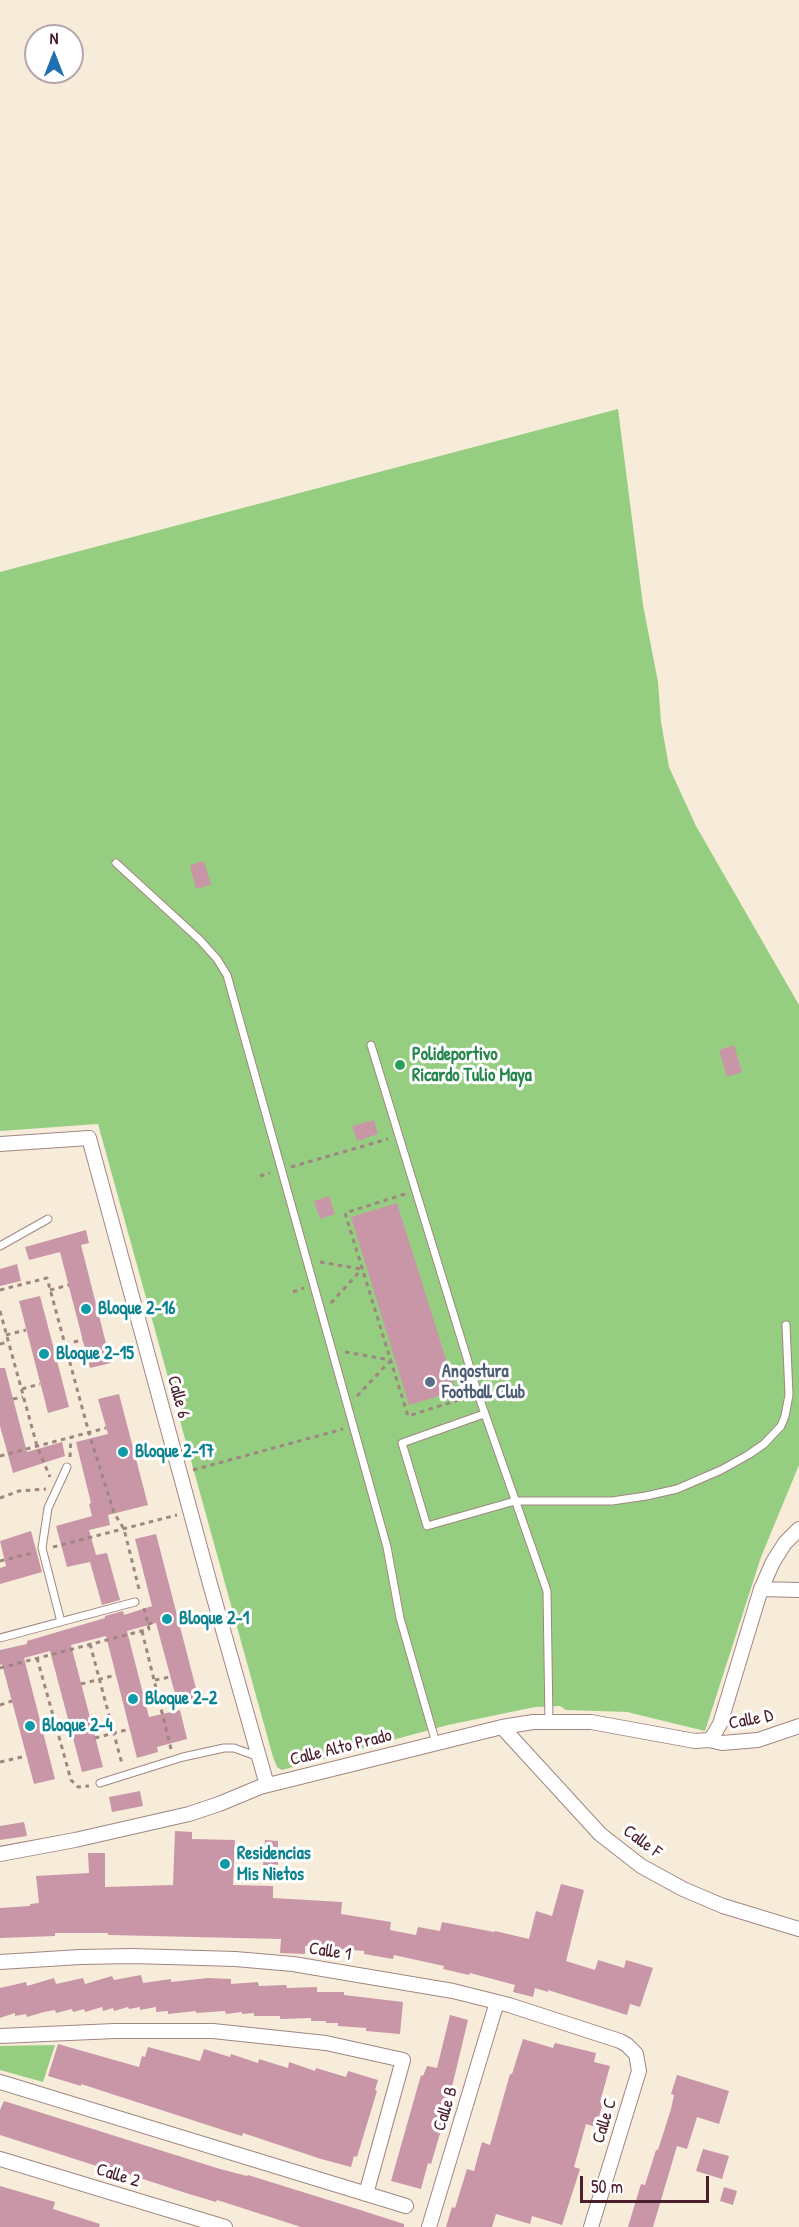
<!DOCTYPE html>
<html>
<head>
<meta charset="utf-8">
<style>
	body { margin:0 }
	#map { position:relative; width:799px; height:2227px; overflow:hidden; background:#f7ecda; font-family:"Patrick Hand",sans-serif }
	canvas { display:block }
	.north { position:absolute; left:24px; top:24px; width:60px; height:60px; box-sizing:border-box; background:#fff; border:2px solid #b7a5aa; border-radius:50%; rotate:0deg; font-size:16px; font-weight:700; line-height:24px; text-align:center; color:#4a1f2b }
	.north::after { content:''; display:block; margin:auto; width:21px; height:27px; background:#1f6fb2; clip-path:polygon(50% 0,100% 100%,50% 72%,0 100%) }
	.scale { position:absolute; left:580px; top:2176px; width:129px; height:27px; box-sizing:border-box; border:3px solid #4a1f2b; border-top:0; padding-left:8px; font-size:18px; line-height:21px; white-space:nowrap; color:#4a1f2b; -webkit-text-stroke:4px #fff; paint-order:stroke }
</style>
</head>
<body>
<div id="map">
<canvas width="799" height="2227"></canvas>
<div class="north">N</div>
<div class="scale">50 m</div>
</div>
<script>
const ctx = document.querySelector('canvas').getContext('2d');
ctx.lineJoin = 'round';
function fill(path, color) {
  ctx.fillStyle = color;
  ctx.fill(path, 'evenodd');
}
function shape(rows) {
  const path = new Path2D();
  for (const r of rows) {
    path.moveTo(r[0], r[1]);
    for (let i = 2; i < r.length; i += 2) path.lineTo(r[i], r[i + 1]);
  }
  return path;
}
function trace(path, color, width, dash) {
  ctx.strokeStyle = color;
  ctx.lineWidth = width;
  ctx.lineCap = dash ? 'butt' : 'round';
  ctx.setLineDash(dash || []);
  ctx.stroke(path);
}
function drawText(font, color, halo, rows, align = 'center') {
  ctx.font = font + ' "Patrick Hand",sans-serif';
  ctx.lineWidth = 6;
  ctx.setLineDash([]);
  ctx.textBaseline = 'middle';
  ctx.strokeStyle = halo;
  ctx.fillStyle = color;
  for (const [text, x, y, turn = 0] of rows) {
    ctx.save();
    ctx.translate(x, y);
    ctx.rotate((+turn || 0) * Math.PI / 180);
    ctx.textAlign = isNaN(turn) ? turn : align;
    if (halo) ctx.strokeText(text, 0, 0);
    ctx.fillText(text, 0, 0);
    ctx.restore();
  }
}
const green = shape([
	[618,409,643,605,658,682,661,722,669,767,696,826,799,1005,799,1465,761,1557,705,1731,627,1712,566,1710,560,1706,535,1707,448,1725,282,1770,277,1767,273,1757,98,1124,0,1131,0,572],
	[55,2045,43,2082,0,2070,0,2046]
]);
const building = shape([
	[204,861,211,885,196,889,190,865],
	[734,1045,742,1072,727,1077,719,1050],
	[374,1120,378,1134,357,1141,352,1126],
	[329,1196,335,1214,320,1219,314,1201],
	[397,1203,456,1391,409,1405,351,1217],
	[86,1230,89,1243,81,1245,111,1363,90,1368,60,1252,29,1260,25,1247],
	[17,1264,21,1281,0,1286,0,1269],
	[40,1296,69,1407,48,1413,19,1301],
	[0,1368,5,1368,27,1452,62,1442,65,1456,13,1473,0,1426],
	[119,1394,148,1505,108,1515,110,1525,89,1530,96,1555,107,1553,120,1600,102,1605,90,1562,67,1567,56,1526,92,1516,89,1504,91,1503,76,1442,108,1434,98,1399],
	[31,1531,42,1572,0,1584,0,1568,6,1566,0,1541],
	[156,1534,199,1700,178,1705,156,1623,127,1631,149,1717,180,1710,187,1739,157,1747,158,1752,137,1758,106,1636,71,1645,103,1767,82,1772,50,1651,24,1658,55,1779,34,1784,2,1664,0,1665,0,1650,27,1644,27,1641,105,1618,105,1616,123,1611,124,1615,152,1606,135,1539],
	[140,1791,143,1806,112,1812,109,1797],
	[24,1822,27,1836,0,1840,0,1826],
	[175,1831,192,1832,192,1839,235,1840,233,1885,273,1886,273,1898,342,1902,341,1914,391,1922,390,1930,416,1935,418,1927,440,1931,442,1922,494,1932,495,1931,529,1939,536,1911,552,1916,561,1884,584,1890,566,1961,595,1970,598,1960,624,1968,626,1960,653,1968,640,2007,630,2004,627,2015,548,1990,548,1992,535,1988,533,1997,513,1992,515,1985,470,1973,469,1975,443,1969,444,1966,394,1955,393,1959,364,1954,364,1951,305,1946,305,1954,280,1953,281,1939,108,1935,108,1933,55,1933,55,1936,0,1938,0,1908,30,1906,30,1904,39,1903,36,1876,89,1873,88,1853,105,1853,105,1887,173,1885],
	[265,1840,278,1841,278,1865,263,1865],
	[141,1975,143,1983,171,1979,171,1982,208,1978,231,1979,231,1984,258,1982,259,1986,286,1985,287,1988,317,1987,317,1992,344,1992,344,1995,403,2002,400,2034,366,2031,366,2028,338,2026,338,2023,326,2023,326,2021,311,2021,311,2018,280,2019,280,2016,254,2016,254,2013,242,2014,242,2012,226,2014,225,2011,196,2013,196,2011,168,2014,168,2011,156,2012,156,2007,140,2010,140,2007,129,2009,128,2007,114,2011,113,2008,103,2011,102,2007,85,2012,84,2009,73,2012,72,2009,56,2013,55,2010,44,2012,27,2017,26,2014,15,2016,15,2013,0,2018,0,1988,26,1982,27,1986,54,1978,56,1984,83,1978,85,1984,112,1976,114,1980],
	[450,2015,468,2020,444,2120,431,2164,428,2163,421,2189,391,2181,421,2075,423,2076,427,2066,437,2068],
	[523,2039,553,2048,555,2043,596,2053,594,2062,610,2066,600,2102,603,2103,596,2127,586,2124,574,2167,580,2169,562,2225,532,2216,530,2224,496,2214,492,2227,446,2227,452,2207,455,2208,467,2169,474,2171,482,2142,490,2145,510,2074,512,2074],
	[58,2044,139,2067,142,2056,145,2057,148,2047,200,2061,204,2049,230,2057,231,2054,258,2063,259,2059,288,2068,289,2062,315,2071,316,2068,346,2077,348,2071,378,2080,375,2090,377,2091,357,2157,354,2156,351,2167,321,2159,243,2133,242,2136,229,2132,81,2084,81,2086,48,2076],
	[677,2075,729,2091,719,2124,697,2117,687,2149,677,2146,653,2227,628,2227,641,2184,645,2185,656,2150,658,2150,671,2109,674,2095,671,2094],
	[4,2101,220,2169,247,2176,248,2175,354,2208,404,2224,404,2227,301,2227,217,2200,216,2202,189,2194,106,2167,106,2169,0,2135,0,2110],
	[703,2149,729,2156,722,2179,696,2171],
	[0,2186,55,2202,53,2209,100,2224,99,2227,0,2227],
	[724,2187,737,2191,733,2205,720,2201]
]);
const path = shape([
	[291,1167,388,1139],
	[260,1176,270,1173],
	[405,1194,345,1213,408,1416,468,1397],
	[320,1262,362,1269],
	[0,1290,47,1278,89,1433,114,1513,124,1529,140,1593],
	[50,1290,69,1285],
	[293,1292,304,1288],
	[331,1303,362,1269],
	[0,1311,37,1446,50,1477],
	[6,1335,26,1330],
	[0,1344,8,1342],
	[65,1344,83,1340],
	[345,1352,391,1360],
	[22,1389,40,1384],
	[357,1396,391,1360],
	[13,1399,23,1397],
	[0,1456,106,1428],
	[70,1457,71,1438],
	[193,1470,343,1429],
	[0,1498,19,1491,46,1489],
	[53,1547,177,1515],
	[0,1561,32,1553],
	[148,1624,156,1622],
	[142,1631,171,1749],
	[90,1644,122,1764],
	[37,1658,71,1780,78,1787,89,1786],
	[0,1668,149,1629,144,1608],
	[155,1680,170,1677],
	[81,1684,116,1675],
	[0,1705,12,1701],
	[95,1738,130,1729],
	[0,1762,26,1756]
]);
const lane = shape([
	[116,863,200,940,217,959,227,975,387,1547,400,1618,436,1743],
	[371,1045,478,1394,547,1591,549,1722],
	[0,1246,48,1219],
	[484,1414,402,1443,427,1526,515,1501,612,1501,646,1496,677,1489,721,1470,748,1455,764,1444,781,1426,785,1416,789,1395,786,1325],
	[61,1622,42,1548,48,1508,67,1467],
	[0,1638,135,1602],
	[100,1783,183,1757,224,1748,234,1748,259,1757]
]);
const street = shape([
	[0,1144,89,1138,210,1584,267,1785],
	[761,1589,799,1590],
	[502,1727,600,1834,641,1866,683,1889,723,1906,799,1929],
	[709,1740,722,1743,758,1740,799,1726],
	[0,1854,75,1840,189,1814,219,1804,260,1787,502,1727,533,1722,591,1722,695,1741,709,1740,713,1736,720,1724,761,1589,773,1562,785,1543,799,1529],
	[0,1962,80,1957,133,1956,235,1959,293,1964,453,1991,509,2005,620,2041,627,2045,636,2054,639,2071,591,2227],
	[0,2036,115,2031,213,2031,326,2043,403,2060,366,2194],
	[0,2082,406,2206],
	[0,2159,225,2227],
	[429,2227,497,2002]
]);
const markers = [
	[400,1065,6,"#2e9e5b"],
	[86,1309,6,"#0f9aa8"],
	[44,1354,6,"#0f9aa8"],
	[430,1382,6,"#5c6f8a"],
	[123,1452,6,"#0f9aa8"],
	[167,1619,6,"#0f9aa8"],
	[133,1699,6,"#0f9aa8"],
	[30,1726,6,"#0f9aa8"],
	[225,1864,6,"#0f9aa8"]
];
const leisureNames = [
	["Polideportivo",412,1055],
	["Ricardo Tulio Maya",412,1076]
];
const cultureNames = [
	["Bloque 2-16",98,1309],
	["Bloque 2-15",56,1354],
	["Bloque 2-17",135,1452],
	["Bloque 2-1",179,1619],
	["Bloque 2-2",145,1699],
	["Bloque 2-4",42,1726],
	["Residencias",237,1854],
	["Mis Nietos",237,1875]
];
const serviceNames = [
	["Angostura",442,1372],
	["Football Club",442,1393]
];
const streetNames = [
	["Calle 6",178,1397,75],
	["Calle D",751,1720,-11],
	["Calle Alto Prado",341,1748,-14],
	["Calle F",642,1842,36],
	["Calle 1",330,1952,9],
	["Calle B",446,2109,-73],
	["Calle C",605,2121,-73],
	["Calle 2",118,2176,17]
];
fill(green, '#96ce81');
fill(building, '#c996a8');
trace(lane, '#a08682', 9);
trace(street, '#a08682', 16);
trace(path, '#a08682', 3, [4.5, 4.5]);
trace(lane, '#fff', 7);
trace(street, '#fff', 14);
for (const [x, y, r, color] of markers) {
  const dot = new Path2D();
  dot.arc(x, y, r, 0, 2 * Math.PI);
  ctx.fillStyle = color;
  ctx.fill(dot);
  trace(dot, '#fff', 2);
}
drawText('bold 18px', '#27864d', '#fff', leisureNames, 'left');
drawText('bold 18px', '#0d838f', '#fff', cultureNames, 'left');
drawText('bold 18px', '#4e5e75', '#fff', serviceNames, 'left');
drawText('18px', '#4a1f2b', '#fff', streetNames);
</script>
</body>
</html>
